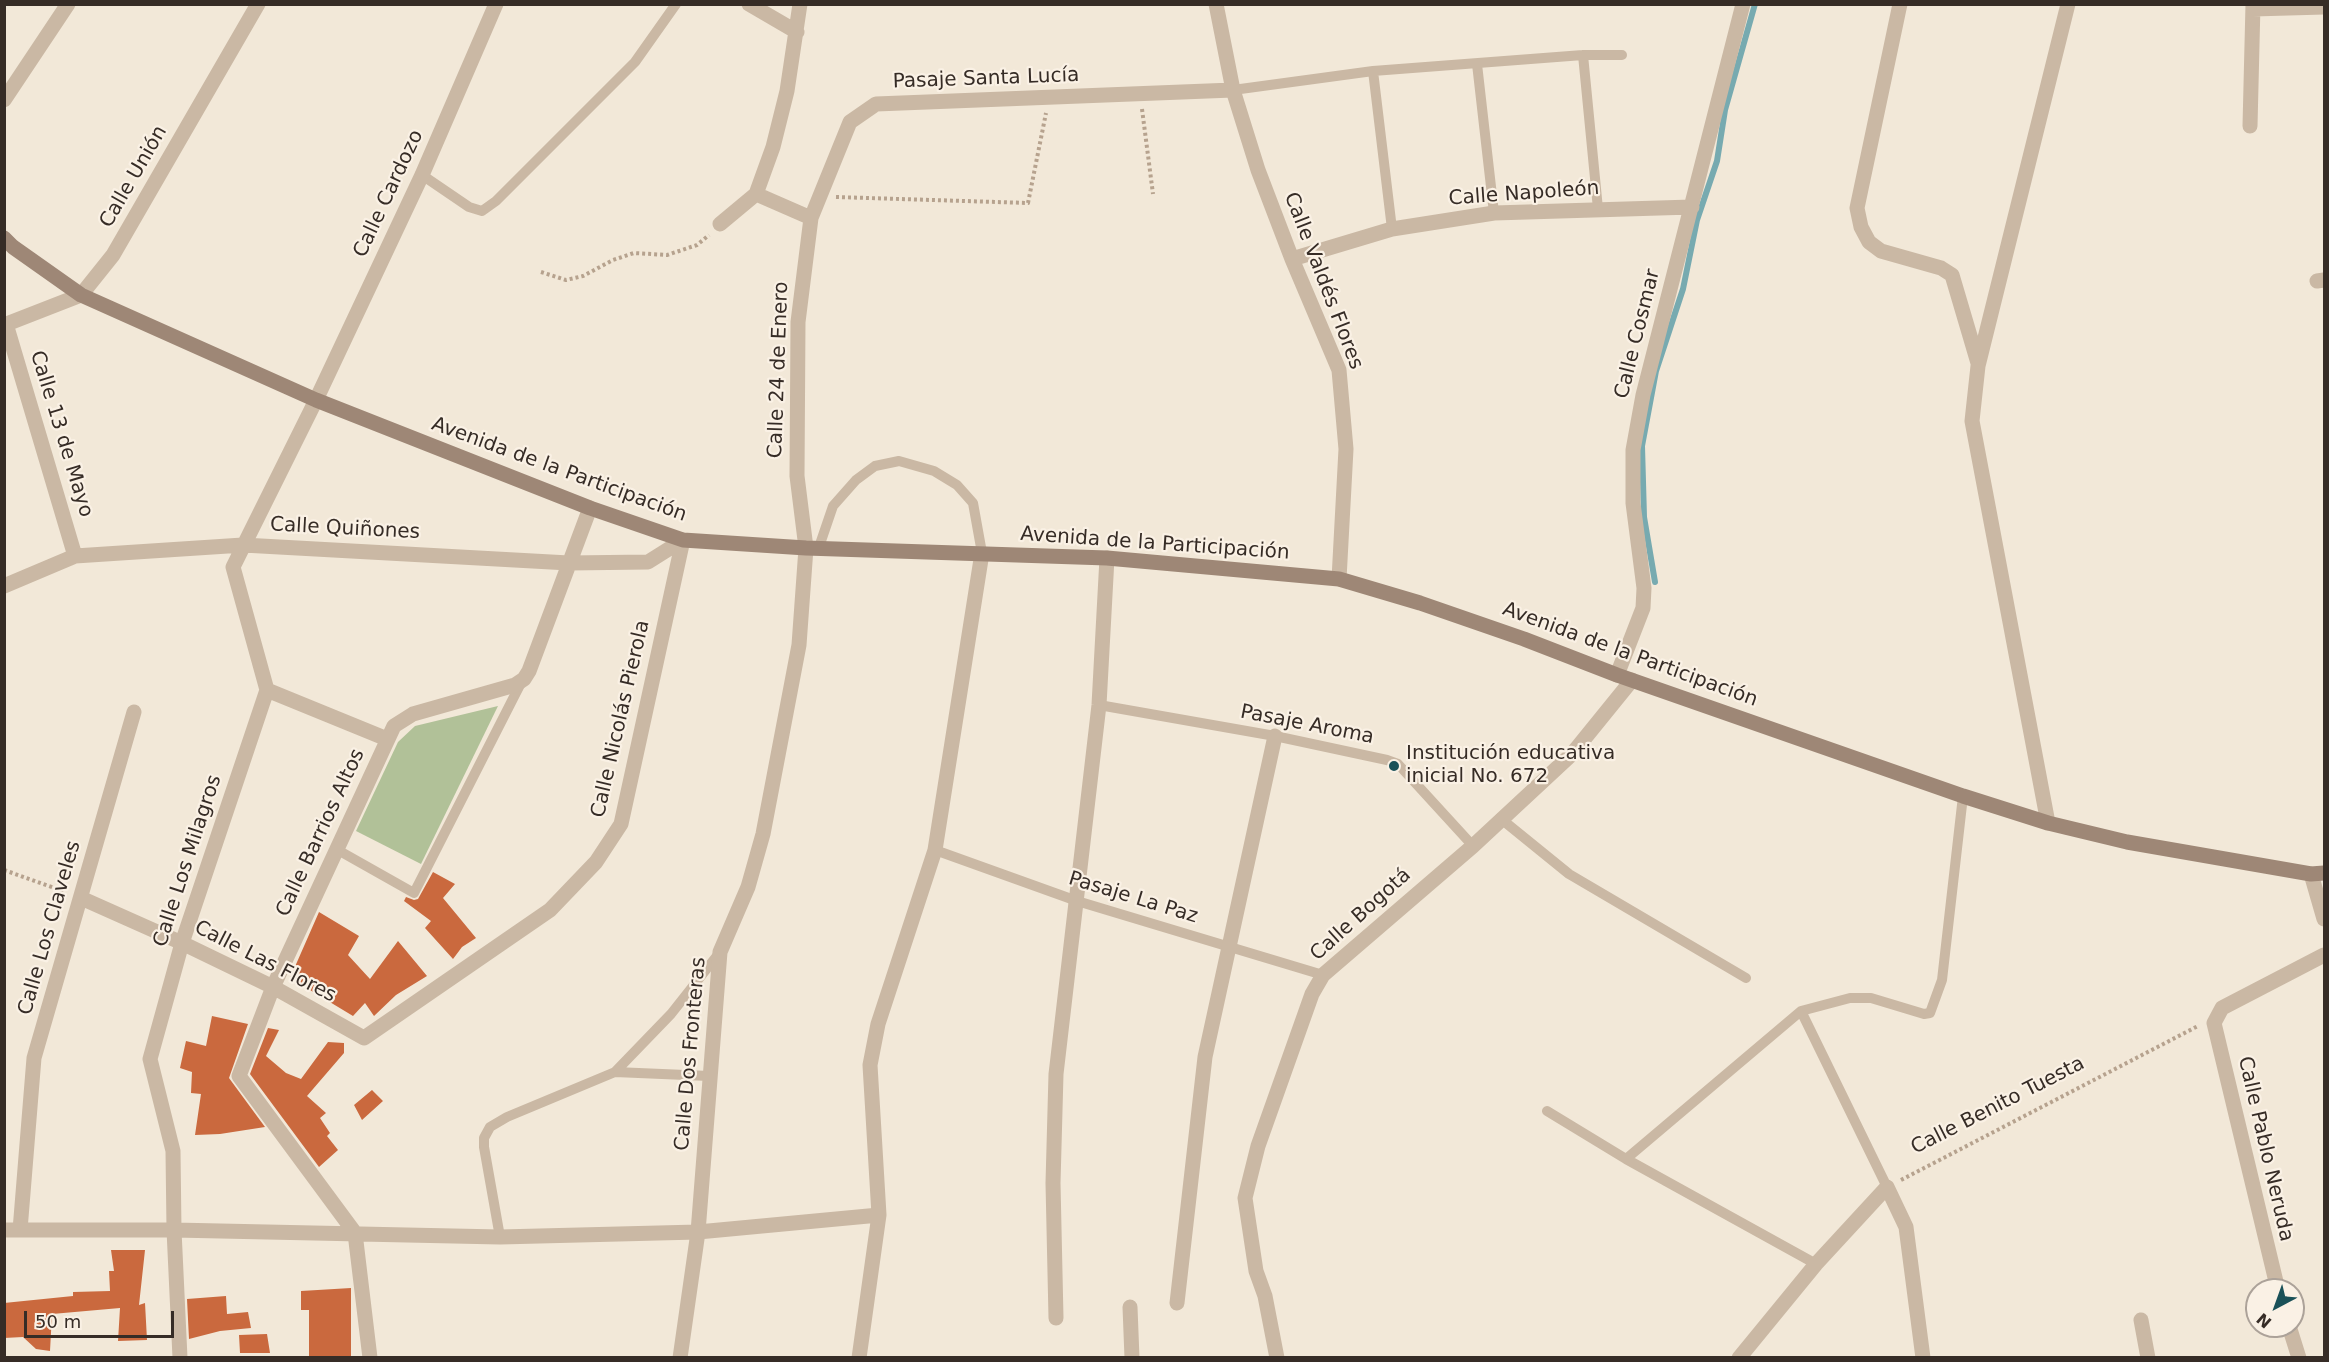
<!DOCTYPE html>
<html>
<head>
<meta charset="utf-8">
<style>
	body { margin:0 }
	#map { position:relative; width:2329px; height:1362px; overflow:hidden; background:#f2e8d8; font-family:"DejaVu Sans",sans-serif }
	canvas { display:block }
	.frame { position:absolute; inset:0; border:6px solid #362c26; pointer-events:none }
	.north { position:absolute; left:2245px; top:1278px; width:60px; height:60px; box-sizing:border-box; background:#faf1e5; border:2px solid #aca299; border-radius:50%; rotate:221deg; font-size:16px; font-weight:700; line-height:24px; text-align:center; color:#362c26 }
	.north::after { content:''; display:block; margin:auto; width:21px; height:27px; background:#1a5158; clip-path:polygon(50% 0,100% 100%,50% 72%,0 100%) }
	.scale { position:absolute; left:24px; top:1311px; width:150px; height:27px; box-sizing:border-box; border:3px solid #362c26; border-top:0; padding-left:8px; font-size:18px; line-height:21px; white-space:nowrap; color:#362c26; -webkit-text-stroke:4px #faf1e5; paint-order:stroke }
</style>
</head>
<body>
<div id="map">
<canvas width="2329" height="1362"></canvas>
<div class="frame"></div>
<div class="north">N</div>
<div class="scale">50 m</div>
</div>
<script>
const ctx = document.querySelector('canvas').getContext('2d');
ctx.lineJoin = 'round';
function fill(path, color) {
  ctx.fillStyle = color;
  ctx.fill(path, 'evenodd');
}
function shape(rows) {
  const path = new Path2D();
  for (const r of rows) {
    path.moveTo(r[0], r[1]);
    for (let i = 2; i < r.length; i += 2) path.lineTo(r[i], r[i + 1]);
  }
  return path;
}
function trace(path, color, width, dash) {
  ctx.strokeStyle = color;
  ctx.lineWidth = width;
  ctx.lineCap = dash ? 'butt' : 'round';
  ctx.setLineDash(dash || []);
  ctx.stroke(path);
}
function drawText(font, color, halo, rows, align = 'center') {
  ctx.font = font + ' "DejaVu Sans",sans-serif';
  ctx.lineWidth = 4.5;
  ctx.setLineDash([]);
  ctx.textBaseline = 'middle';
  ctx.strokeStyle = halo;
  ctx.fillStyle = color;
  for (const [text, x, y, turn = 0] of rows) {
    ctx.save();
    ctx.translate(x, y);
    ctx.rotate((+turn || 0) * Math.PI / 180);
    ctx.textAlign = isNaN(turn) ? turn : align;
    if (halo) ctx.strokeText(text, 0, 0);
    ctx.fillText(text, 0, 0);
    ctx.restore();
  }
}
const green = shape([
	[498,706,421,864,356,831,398,742,415,726]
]);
const stream = shape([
	[1655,582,1644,517,1642,446,1656,371,1683,289,1697,220,1717,161,1725,110,1755,4]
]);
const building = shape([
	[433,872,455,884,443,898,476,938,462,947,453,959,425,928,431,921,404,901,406,897,414,900,418,899],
	[319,912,359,936,348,955,370,979,398,941,427,976,396,995,374,1016,365,1003,353,1016,290,978],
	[212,1016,248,1024,229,1078,265,1127,220,1134,195,1135,201,1094,191,1093,192,1072,180,1068,186,1041,206,1046],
	[268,1028,279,1030,266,1056,286,1073,301,1079,328,1042,344,1043,344,1053,307,1096,326,1113,320,1118,330,1133,327,1136,338,1150,319,1167,250,1074],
	[372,1090,383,1101,362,1120,354,1105],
	[111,1250,145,1250,139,1305,145,1303,147,1340,118,1341,120,1308,52,1314,50,1351,36,1349,23,1337,4,1338,4,1303,73,1296,73,1292,110,1291,109,1271,114,1271],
	[351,1288,351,1358,309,1358,309,1310,301,1310,301,1291],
	[226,1296,227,1314,248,1312,251,1328,220,1331,189,1339,187,1299],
	[267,1334,270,1353,240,1353,239,1335]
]);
const path = shape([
	[1142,109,1153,194],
	[836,197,1028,203,1046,113],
	[541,272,566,280,583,276,613,260,634,253,667,255,697,245,709,235],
	[4,870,66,892],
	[1901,1180,2198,1026]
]);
const service = shape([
	[1583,55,1598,209],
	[1477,64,1494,213],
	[1373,71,1392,229],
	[1233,90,1373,71,1583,55,1622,55],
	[422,175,469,207,482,211,496,201,635,62,676,4],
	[819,547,833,506,856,480,875,466,899,461,934,471,957,485,973,503,982,553],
	[1099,705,1275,736,1387,760,1398,764,1473,846],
	[1500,818,1569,874,1746,978],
	[336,849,414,893,522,681],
	[935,850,1077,901,1323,975],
	[1801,1011,1887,1187],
	[615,1072,709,1076],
	[1547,1111,1626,1159,1816,1264],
	[1626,1159,1801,1011,1850,998,1871,998,1924,1014,1930,1013,1942,980,1963,796],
	[500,1237,484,1147,484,1138,490,1127,507,1117,615,1072,671,1014,720,952]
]);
const minor = shape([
	[749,4,797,32],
	[1216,4,1233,90,1258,170,1292,259,1339,370,1346,449,1339,579],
	[1900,4,1857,208,1861,227,1869,242,1881,251,1941,268,1952,275,1978,363],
	[2253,9,2324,7],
	[4,100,68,4],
	[2250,126,2253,4],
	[811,218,850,122,876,104,1233,90],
	[720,224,756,194,773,147,787,91,800,4],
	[1292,259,1392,229,1494,213,1692,207],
	[2317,281,2324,280],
	[6,324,75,556],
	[4,325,81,295,113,255,258,4],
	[4,586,75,556,243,545,569,563,648,562,683,540],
	[1617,675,1643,608,1644,588,1633,503,1633,450,1643,395,1743,4],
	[267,690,387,739],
	[2048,823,1972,421,1978,366,2068,4],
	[2311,874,2324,919],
	[81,898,182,943,273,987,364,1038,550,910,596,862,621,824,683,540],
	[4,1230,174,1230,500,1237,698,1232,879,1215],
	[20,1230,34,1058,134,712],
	[2278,1290,2214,1023,2222,1008,2324,955],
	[1177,1303,1205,1057,1275,736],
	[1130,1307,1132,1358],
	[1056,1318,1053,1183,1056,1074,1099,705,1107,558],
	[2141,1320,2148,1358],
	[2289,1326,2299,1358],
	[180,1358,174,1230,173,1151,150,1059,182,943,267,690,233,567,316,400,422,175,496,4],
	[370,1358,355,1233,239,1076,273,987,394,726,413,714,515,685,524,679,529,671,590,508],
	[680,1358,698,1232,720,952,748,887,763,834,799,645,806,548,797,476,798,322,811,218,756,194],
	[859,1358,879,1215,870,1065,878,1024,935,850,982,553],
	[1277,1358,1265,1296,1256,1271,1245,1198,1258,1146,1312,994,1323,975,1473,846,1572,754,1632,680],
	[1739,1358,1816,1264,1887,1187,1906,1227,1923,1358]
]);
const secondary = shape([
	[4,238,13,247,81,295,316,400,590,508,683,540,806,548,1107,558,1339,579,1420,603,1524,639,1617,675,1963,796,2048,823,2127,842,2311,874,2324,873]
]);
const markers = [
	[1394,766,6,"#1a5158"]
];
const streetNames = [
	["Pasaje Santa Lucía",986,79,-2],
	["Calle Unión",134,177,-60],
	["Calle Cardozo",389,194,-65],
	["Calle Napoleón",1524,194,-4],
	["Calle Valdés Flores",1323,281,69],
	["Calle Cosmar",1638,334,-76],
	["Calle 24 de Enero",779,370,-88],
	["Calle 13 de Mayo",61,434,73],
	["Avenida de la Participación",559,470,20],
	["Calle Quiñones",345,529,3],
	["Avenida de la Participación",1155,544,4],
	["Avenida de la Participación",1630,655,20],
	["Calle Nicolás Pierola",621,719,-77],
	["Pasaje Aroma",1307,725,11],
	["Calle Barrios Altos",321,833,-65],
	["Calle Los Milagros",188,861,-72],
	["Pasaje La Paz",1133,898,17],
	["Calle Bogotá",1361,915,-42],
	["Calle Los Claveles",50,928,-74],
	["Calle Las Flores",265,962,27],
	["Calle Dos Fronteras",691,1054,-85],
	["Calle Benito Tuesta",1998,1106,-27],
	["Calle Pablo Neruda",2265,1149,77]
];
const poiNames = [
	["Institución educativa",1406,754],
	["inicial No. 672",1406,777]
];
fill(green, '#b1c198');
trace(stream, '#77aab0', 6);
fill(building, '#ca693e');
trace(path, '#b6a28e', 4, [3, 3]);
trace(service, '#cab8a4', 10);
trace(minor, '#cab8a4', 15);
trace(secondary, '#9e8776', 15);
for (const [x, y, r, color] of markers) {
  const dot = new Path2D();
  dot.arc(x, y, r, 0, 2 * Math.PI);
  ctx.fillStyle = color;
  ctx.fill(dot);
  trace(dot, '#faf1e5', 2);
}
drawText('20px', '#362c26', '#faf1e5', streetNames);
drawText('20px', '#362c26', '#faf1e5', poiNames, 'left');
</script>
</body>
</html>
